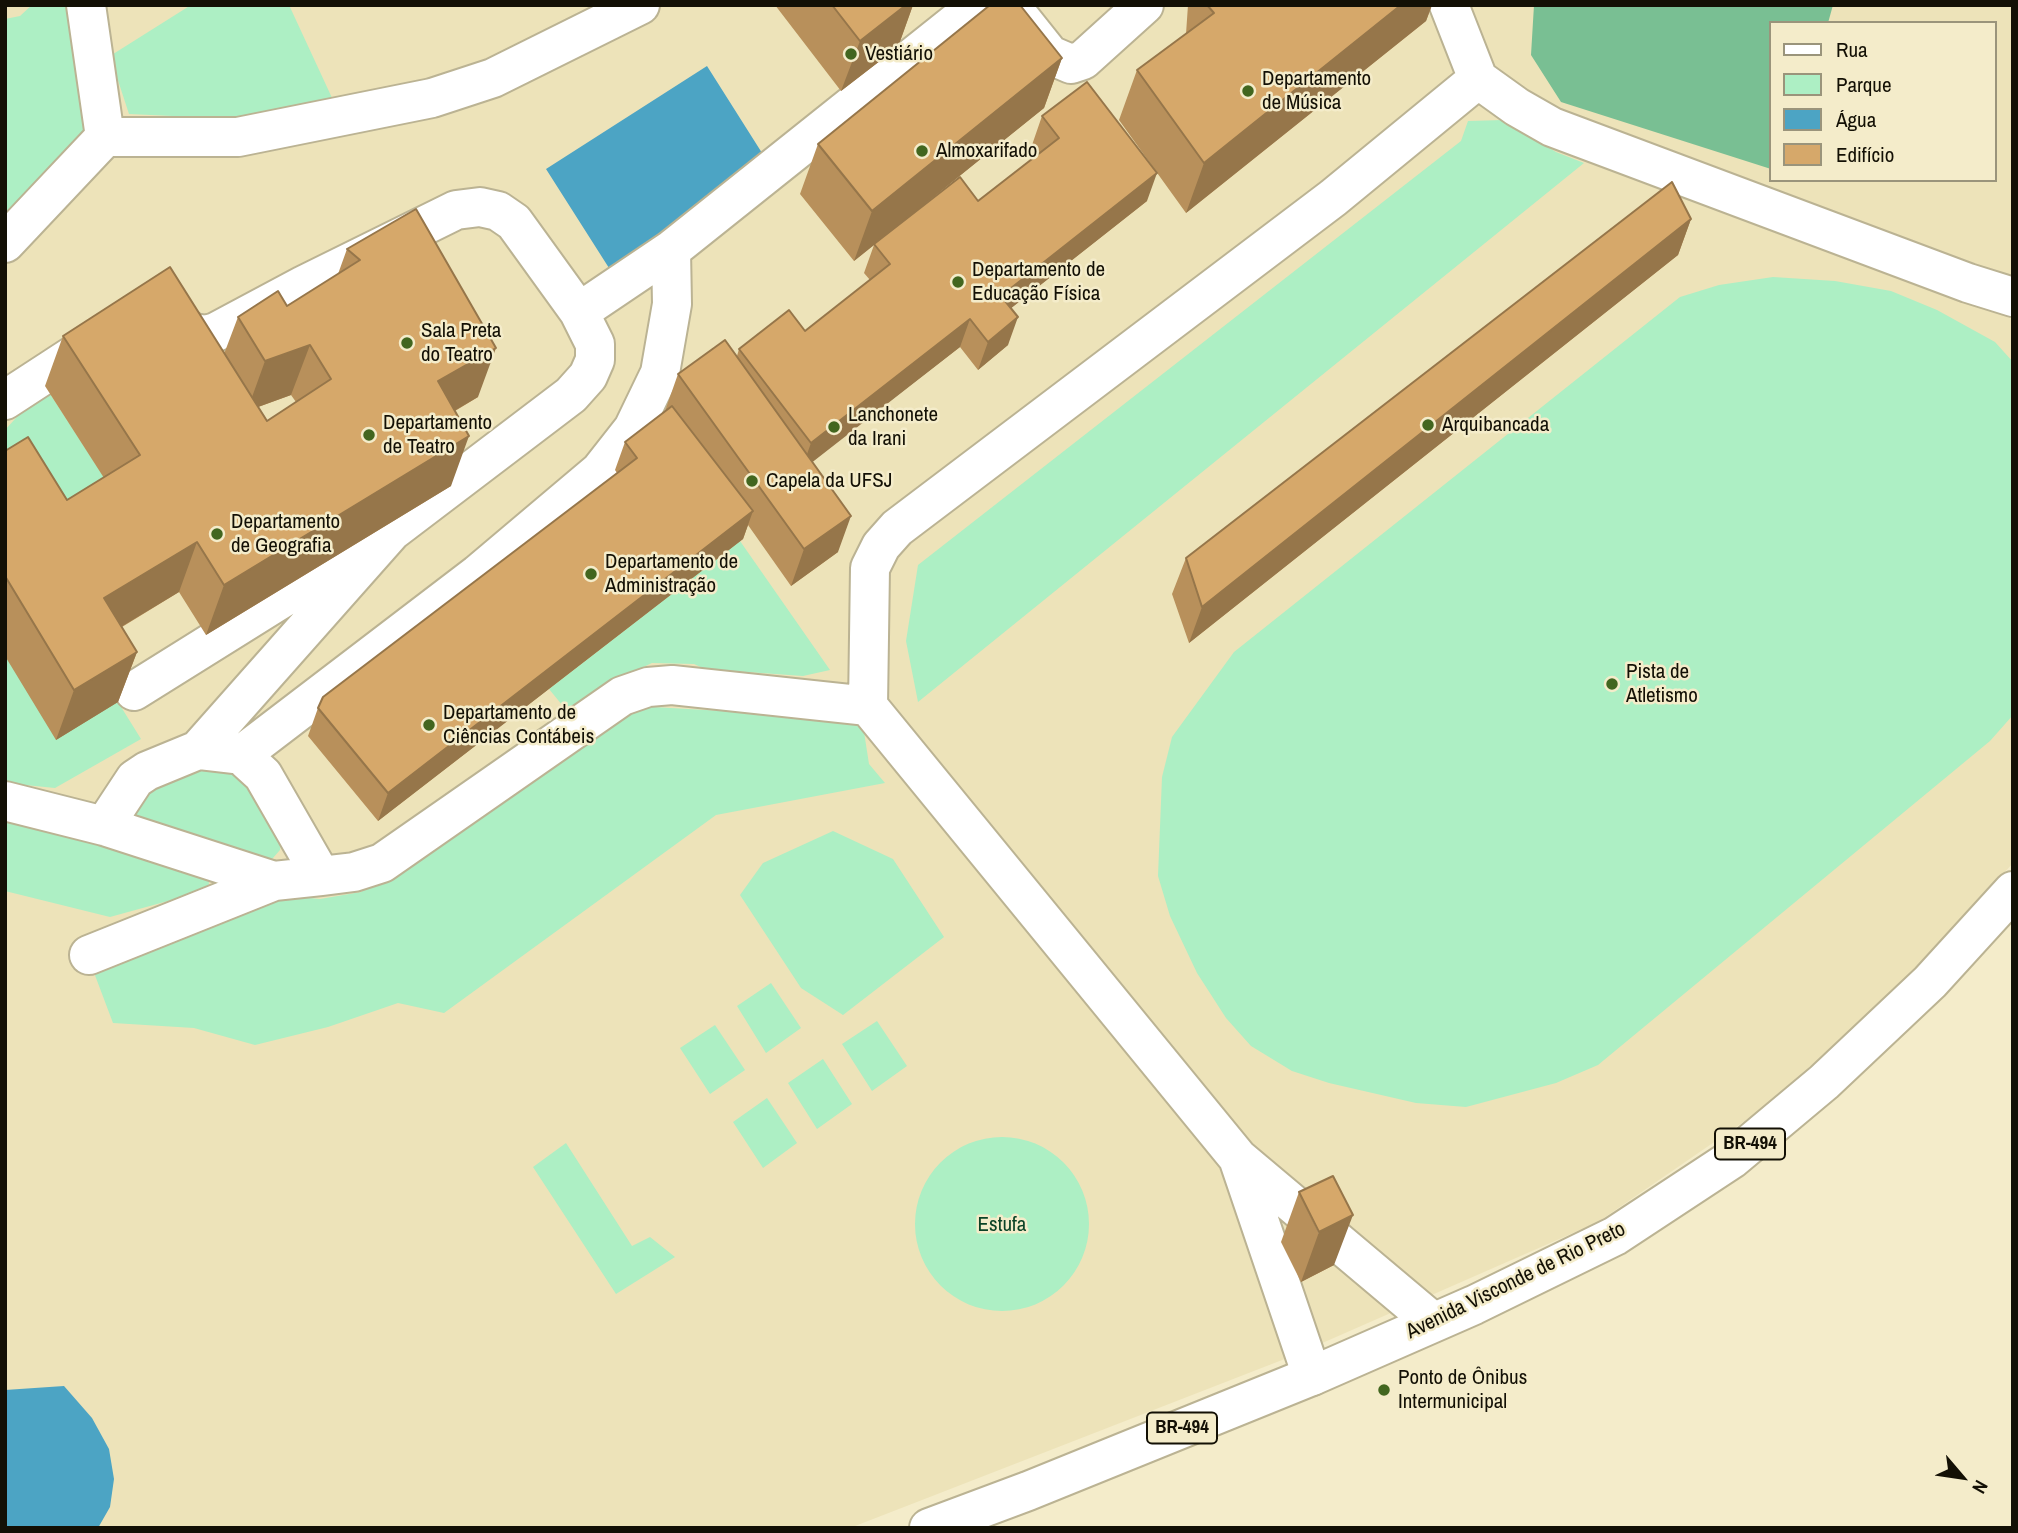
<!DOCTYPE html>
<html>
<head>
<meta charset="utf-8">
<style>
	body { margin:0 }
	#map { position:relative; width:2018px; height:1533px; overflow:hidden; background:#f4ecca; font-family:"Archivo Narrow",sans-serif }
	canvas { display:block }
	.frame { position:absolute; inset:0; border:7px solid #131005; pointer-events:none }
	.legend { position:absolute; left:1769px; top:21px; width:228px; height:161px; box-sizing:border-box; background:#f4ecca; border:2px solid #9a947b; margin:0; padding:9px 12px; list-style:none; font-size:21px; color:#131005 }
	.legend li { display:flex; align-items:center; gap:14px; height:35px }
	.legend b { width:35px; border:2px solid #9a947b }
	.north { position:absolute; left:1927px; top:1442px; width:70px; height:70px; -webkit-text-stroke:5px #f4ecca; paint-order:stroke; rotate:119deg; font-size:19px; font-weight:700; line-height:28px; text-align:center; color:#131005 }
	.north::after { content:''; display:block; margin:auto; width:24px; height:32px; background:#131005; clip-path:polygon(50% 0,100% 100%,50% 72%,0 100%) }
</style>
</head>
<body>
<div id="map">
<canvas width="2018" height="1533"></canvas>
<div class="frame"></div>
<ul class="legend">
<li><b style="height:9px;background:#fff"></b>Rua</li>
<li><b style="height:19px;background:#adefc4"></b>Parque</li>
<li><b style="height:19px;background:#4ca4c4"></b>Água</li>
<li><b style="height:19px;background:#d6a86a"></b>Edifício</li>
</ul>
<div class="north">N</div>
</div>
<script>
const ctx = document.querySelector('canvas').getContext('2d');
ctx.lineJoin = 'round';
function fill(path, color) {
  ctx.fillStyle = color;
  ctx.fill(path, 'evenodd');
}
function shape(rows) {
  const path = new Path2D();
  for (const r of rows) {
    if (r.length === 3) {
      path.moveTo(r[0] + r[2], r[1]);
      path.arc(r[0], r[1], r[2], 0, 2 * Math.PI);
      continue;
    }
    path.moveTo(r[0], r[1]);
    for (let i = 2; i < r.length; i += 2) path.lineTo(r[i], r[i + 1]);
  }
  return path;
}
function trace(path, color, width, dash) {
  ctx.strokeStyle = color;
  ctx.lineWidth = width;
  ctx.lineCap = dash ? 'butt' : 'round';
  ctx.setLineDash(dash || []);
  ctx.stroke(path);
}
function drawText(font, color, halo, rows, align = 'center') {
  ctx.font = font + ' "Archivo Narrow",sans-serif';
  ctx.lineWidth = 5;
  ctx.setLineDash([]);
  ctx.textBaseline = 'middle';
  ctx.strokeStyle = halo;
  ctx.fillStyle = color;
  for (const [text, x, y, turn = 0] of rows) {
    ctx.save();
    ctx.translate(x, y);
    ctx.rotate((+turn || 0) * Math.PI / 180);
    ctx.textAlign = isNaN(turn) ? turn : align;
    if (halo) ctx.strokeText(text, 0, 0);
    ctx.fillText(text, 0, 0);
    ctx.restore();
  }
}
const built = shape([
	[5,5,2013,5,2013,863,1915,971,1768,1105,1598,1222,1295,1355,850,1528,5,1528],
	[1771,23,1995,23,1995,180,1771,180]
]);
const green = shape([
	[32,5,78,5,100,138,5,237,5,19,20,16],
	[191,5,289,5,333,100,238,119,129,114,110,56],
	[1503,120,1556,152,1584,163,918,702,906,641,918,565,1461,141,1468,121],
	[1773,277,1835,281,1891,291,1937,310,1995,342,2013,362,2013,715,1990,741,1598,1065,1556,1083,1466,1107,1416,1103,1329,1083,1292,1071,1251,1046,1226,1018,1197,973,1170,916,1158,876,1162,777,1172,737,1234,652,1680,297,1719,285],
	[45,386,122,505,49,550,5,479,5,430],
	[740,541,830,670,803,676,705,669,694,664,652,663,622,677,567,711,549,689],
	[5,656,118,702,141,739,55,788,5,783],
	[636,706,862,719,869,764,885,783,716,815,444,1013,398,1003,328,1027,255,1045,194,1028,113,1023,93,970,278,895,320,899,361,892],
	[241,762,282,832,280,850,265,867,118,827,144,781],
	[5,813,210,874,208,890,110,917,5,891],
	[833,831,893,859,944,937,843,1015,801,988,740,895,763,863],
	[771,983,801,1028,766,1053,737,1006],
	[877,1021,907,1066,872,1091,842,1044],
	[715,1025,745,1070,710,1094,680,1048],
	[823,1059,852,1104,817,1129,788,1083],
	[767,1098,797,1143,763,1168,733,1122],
	[1002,1224,87],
	[566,1143,632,1246,650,1237,675,1257,616,1294,533,1167]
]);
const forest = shape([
	[1534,5,1833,5,1828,23,1771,23,1771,169,1561,102,1531,55]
]);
const water = shape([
	[707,66,769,164,609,268,546,169],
	[64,1386,92,1418,109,1449,114,1479,110,1507,98,1528,5,1528,5,1390]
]);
const minor = shape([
	[86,5,105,137],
	[1010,5,1050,55,1071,64,1083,60,1144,5],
	[1449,5,1478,79],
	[5,243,105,137,238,137,432,98,493,78,640,5],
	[579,312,671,250],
	[165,316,194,333,206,335,216,332,304,285,456,210,480,207,498,211,514,222,579,312,595,344,595,360,588,376,571,395,392,531,198,750],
	[5,400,94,342],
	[134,691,363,548],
	[241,755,478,574,600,471,633,429,660,373,672,304,671,250,978,5],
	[5,801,104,826,274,881,321,876,354,872,382,863,622,696,648,687,672,685,868,706],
	[104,826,135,779,147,771,198,750,241,755,263,775,321,876],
	[89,955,274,881],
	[1238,1158,1312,1376],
	[1433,1322,1238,1158,868,706,870,568,881,546,897,528,1333,198,1478,79,1517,107,1552,127,1968,283,2013,297]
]);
const highway = shape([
	[929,1528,1028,1491,1312,1376,1474,1305,1615,1236,1732,1159,1824,1082,1930,982,2013,891]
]);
const wall = shape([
	[775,5,913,5,898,47,841,91],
	[1188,5,1432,5,1426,21,1186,213,1119,120,1137,70,1186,34],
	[1062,58,1044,108,902,222,978,201,1039,154,1032,145,1042,116,1147,201,1011,308,1008,345,978,370,960,347,812,461,838,552,791,586,748,525,743,539,378,821,308,736,318,708,617,473,615,470,625,442,665,411,678,374,737,356,739,349,805,331,870,280,864,273,874,245,854,261,800,194,818,144],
	[416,209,478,397,455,411,451,486,206,635,179,592,122,627,137,652,118,702,56,740,5,656,5,451,67,500,104,478,45,386,63,336,224,354,238,317,287,306,338,274,347,249],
	[291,395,296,402,267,421,258,407],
	[1691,219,1678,255,1189,643,1172,594,1186,558],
	[1299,1192,1334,1265,1301,1282,1281,1242]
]);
const shadedWall = shape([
	[906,5,913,5,898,47,841,91,860,41],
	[1401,5,1432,5,1426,21,1186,213,1204,163],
	[1062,58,1044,108,854,261,872,211],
	[1157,173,1147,201,991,324,1001,296],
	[1691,219,1678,255,1189,643,1202,607],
	[1018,317,1008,345,978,370,988,342],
	[970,319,960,347,801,471,811,443],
	[310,345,291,395,247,411,265,361],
	[496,348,478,397,420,431,438,381],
	[469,436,451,486,206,635,224,585],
	[753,511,743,539,378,821,388,793],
	[851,516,838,552,791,586,804,549],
	[197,542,179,592,86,648,104,598],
	[137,652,118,702,56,740,74,690],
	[1353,1215,1334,1265,1301,1282,1319,1232]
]);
const building = shape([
	[832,5,906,5,860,41,832,5],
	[990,5,1020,5,1062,58,872,211,818,144,990,5],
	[1207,5,1401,5,1204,163,1137,70,1214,13,1207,5],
	[1087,82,1157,173,1001,296,1018,317,988,342,970,319,811,443,739,349,789,310,805,331,890,264,874,244,960,177,978,201,1059,138,1042,116,1087,82],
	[1672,182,1691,219,1202,607,1186,558,1672,182],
	[416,209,496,348,438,381,469,436,224,585,197,542,104,598,137,652,74,690,5,576,5,451,28,437,67,500,140,455,63,336,170,267,267,421,331,379,310,345,265,361,238,317,278,291,287,306,360,260,347,249,416,209],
	[725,340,851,516,804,549,678,374,725,340],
	[672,406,753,511,388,793,318,708,323,697,637,458,625,442,672,406],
	[1333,1176,1353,1215,1319,1232,1299,1192,1333,1176]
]);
const markers = [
	[851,54,7,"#42661f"],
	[1248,91,7,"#42661f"],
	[922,151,7,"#42661f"],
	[958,282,7,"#42661f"],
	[407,343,7,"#42661f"],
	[1428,425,7,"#42661f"],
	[834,427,7,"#42661f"],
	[369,435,7,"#42661f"],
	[752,481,7,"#42661f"],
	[217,534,7,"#42661f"],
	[591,574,7,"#42661f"],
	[1612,684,7,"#42661f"],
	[429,725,7,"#42661f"],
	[1384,1390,7,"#42661f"]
];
const shields = [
	[1750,1144,70],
	[1182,1428,70]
];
const shieldNames = [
	["BR-494",1750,1144],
	["BR-494",1182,1428]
];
const poiNames = [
	["Vestiário",865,54],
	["Departamento",1262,79],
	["de Música",1262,103],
	["Almoxarifado",936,151],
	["Departamento de",972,270],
	["Educação Física",972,294],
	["Sala Preta",421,331],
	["do Teatro",421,355],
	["Lanchonete",848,415],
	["da Irani",848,439],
	["Departamento",383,423],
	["de Teatro",383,447],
	["Arquibancada",1442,425],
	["Capela da UFSJ",766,481],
	["Departamento",231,522],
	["de Geografia",231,546],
	["Departamento de",605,562],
	["Administração",605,586],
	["Pista de",1626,672],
	["Atletismo",1626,696],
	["Departamento de",443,713],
	["Ciências Contábeis",443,737],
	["Ponto de Ônibus",1398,1378],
	["Intermunicipal",1398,1402]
];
const parkNames = [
	["Estufa",1002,1225]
];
const streetNames = [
	["Avenida Visconde de Rio Preto",1516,1281,-26]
];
fill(built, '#ede3b9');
fill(green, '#adefc4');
fill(forest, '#79bf93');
fill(water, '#4ca4c4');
trace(minor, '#bbb393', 42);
trace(highway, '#bbb393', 42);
trace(minor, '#fff', 38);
trace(highway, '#fff', 38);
fill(wall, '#b8905b');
fill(shadedWall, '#96764a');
fill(building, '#d6a86a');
trace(building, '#96764a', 2);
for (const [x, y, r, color] of markers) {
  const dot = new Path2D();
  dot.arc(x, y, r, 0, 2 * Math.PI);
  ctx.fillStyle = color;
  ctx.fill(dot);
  trace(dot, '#f4ecca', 2.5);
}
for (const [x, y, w] of shields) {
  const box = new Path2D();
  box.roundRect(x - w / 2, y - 15.5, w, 31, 5);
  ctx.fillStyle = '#f4ecca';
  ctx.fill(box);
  trace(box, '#131005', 2);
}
drawText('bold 19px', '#131005', null, shieldNames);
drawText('21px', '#131005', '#f4ecca', poiNames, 'left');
drawText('21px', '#0a4326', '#f4ecca', parkNames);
drawText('21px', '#131005', '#f4ecca', streetNames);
</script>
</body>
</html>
